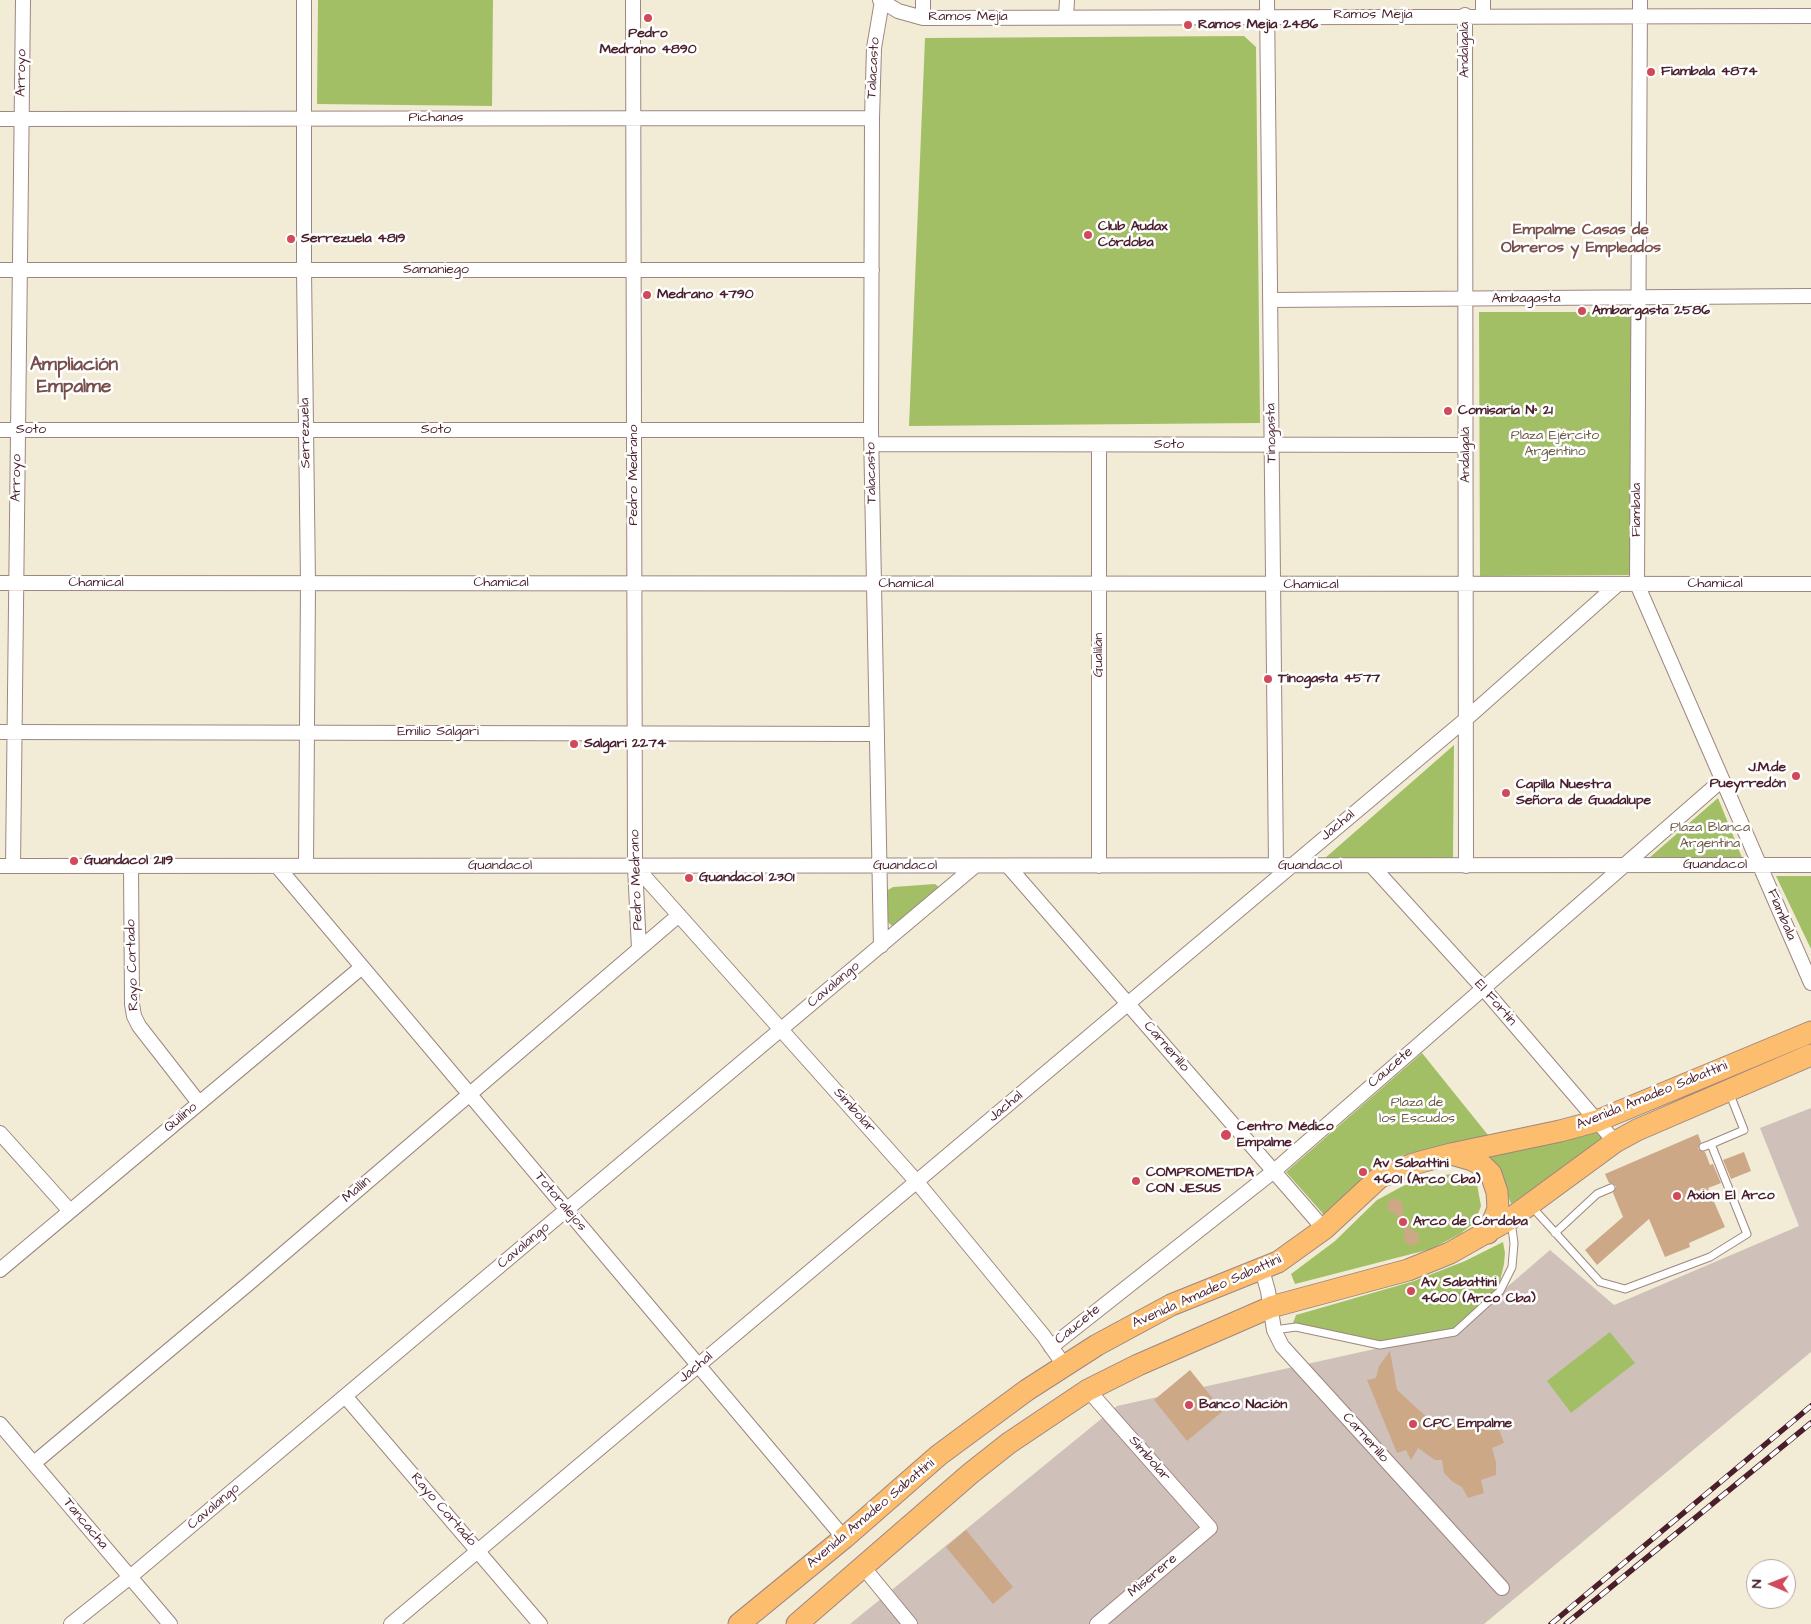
<!DOCTYPE html>
<html>
<head>
<meta charset="utf-8">
<style>
	body { margin:0 }
	#map { position:relative; width:1811px; height:1624px; overflow:hidden; background:#f2ecd7; font-family:"Architects Daughter",sans-serif }
	canvas { display:block }
	.north { position:absolute; left:1746px; top:1559px; width:50px; height:50px; box-sizing:border-box; background:#fff; border:1px solid #b7a5aa; border-radius:50%; rotate:271deg; font-size:14px; font-weight:700; line-height:20px; text-align:center; color:#4a1f2b }
	.north::after { content:''; display:block; margin:auto; width:18px; height:22px; background:#d1495b; clip-path:polygon(50% 0,100% 100%,50% 72%,0 100%) }
</style>
</head>
<body>
<div id="map">
<canvas width="1811" height="1624"></canvas>
<div class="north">N</div>
</div>
<script>
const ctx = document.querySelector('canvas').getContext('2d');
ctx.lineJoin = 'round';
function fill(path, color) {
  ctx.fillStyle = color;
  ctx.fill(path, 'evenodd');
}
function shape(rows) {
  const path = new Path2D();
  for (const r of rows) {
    path.moveTo(r[0], r[1]);
    for (let i = 2; i < r.length; i += 2) path.lineTo(r[i], r[i + 1]);
  }
  return path;
}
function trace(path, color, width, dash) {
  ctx.strokeStyle = color;
  ctx.lineWidth = width;
  ctx.lineCap = dash ? 'butt' : 'round';
  ctx.setLineDash(dash || []);
  ctx.stroke(path);
}
function drawText(font, color, halo, rows, align = 'center') {
  ctx.font = font + ' "Architects Daughter",sans-serif';
  ctx.lineWidth = 5;
  ctx.setLineDash([]);
  ctx.textBaseline = 'middle';
  ctx.strokeStyle = halo;
  ctx.fillStyle = color;
  for (const [text, x, y, turn = 0] of rows) {
    ctx.save();
    ctx.translate(x, y);
    ctx.rotate((+turn || 0) * Math.PI / 180);
    ctx.textAlign = isNaN(turn) ? turn : align;
    if (halo) ctx.strokeText(text, 0, 0);
    ctx.fillText(text, 0, 0);
    ctx.restore();
  }
}
const industrial = shape([
	[1811,1108,1811,1352,1484,1624,850,1624,1117,1406,1456,1331,1550,1250,1614,1305,1799,1226,1760,1128]
]);
const green = shape([
	[318,0,493,0,492,106,317,104],
	[1244,36,1256,47,1260,423,909,426,925,38],
	[1479,312,1631,312,1632,575,1480,576],
	[1454,745,1453,858,1324,859],
	[1718,798,1743,860,1649,858],
	[1776,876,1811,876,1811,949],
	[935,884,940,888,893,927,887,921,886,891,893,887],
	[1422,1053,1488,1135,1403,1155,1362,1180,1325,1216,1286,1172],
	[1599,1131,1609,1143,1577,1159,1511,1204,1499,1169,1490,1157],
	[1458,1173,1477,1184,1481,1206,1475,1222,1460,1234,1431,1249,1295,1284,1291,1274,1335,1241,1377,1200,1403,1186,1425,1178],
	[1503,1242,1505,1253,1504,1264,1498,1290,1455,1332,1380,1345,1296,1327,1293,1323,1296,1315,1414,1281,1465,1261],
	[1610,1332,1635,1363,1571,1413,1547,1381]
]);
const building = shape([
	[1698,1134,1701,1142,1698,1149,1705,1152,1710,1165,1713,1164,1721,1183,1708,1188,1725,1227,1689,1243,1690,1247,1665,1257,1649,1219,1597,1265,1585,1250,1623,1217,1613,1193,1616,1186,1609,1183,1605,1174],
	[1744,1152,1751,1171,1731,1179,1723,1160],
	[1394,1198,1403,1203,1402,1219,1387,1209,1389,1201],
	[1405,1225,1418,1233,1419,1241,1415,1245,1410,1245,1404,1240],
	[1390,1351,1397,1390,1431,1421,1454,1427,1476,1426,1495,1419,1504,1443,1492,1448,1496,1462,1496,1475,1481,1480,1484,1493,1468,1498,1462,1487,1453,1482,1444,1473,1442,1460,1435,1460,1418,1448,1411,1460,1406,1450,1397,1453,1367,1380,1376,1378,1379,1366],
	[1190,1370,1223,1411,1187,1441,1154,1400],
	[966,1530,1013,1587,993,1604,946,1547]
]);
const service = shape([
	[1703,1147,1711,1144],
	[1532,1207,1600,1282,1625,1289,1710,1257,1747,1234,1711,1144,1744,1130,1729,1092],
	[1555,1233,1597,1194,1611,1188],
	[1274,1330,1296,1327,1380,1345,1455,1332,1500,1291,1512,1267,1514,1243,1511,1221]
]);
const minor = shape([
	[304,0,304,270,308,583,306,865],
	[633,0,635,866,639,949],
	[880,0,898,11,923,18,1811,16],
	[923,0,923,18],
	[1267,0,1276,866],
	[1483,0,1483,15],
	[1640,0,1637,584,1811,983],
	[1465,15,1466,866],
	[1066,17,1067,0],
	[0,119,872,118],
	[0,270,872,270],
	[1270,300,1811,296],
	[0,430,871,430],
	[872,444,1466,445],
	[1099,445,1099,866],
	[0,583,1811,584],
	[0,732,877,734],
	[131,865,132,1004,134,1016,139,1026,199,1103],
	[0,866,1811,865],
	[13,866,23,0],
	[277,866,844,1538],
	[635,866,917,1182,1043,1335,1064,1365],
	[1008,866,1324,1229],
	[1372,866,1483,988,1615,1142],
	[881,946,871,430,872,118,874,48,882,1],
	[0,1133,70,1211],
	[0,1270,362,967],
	[1262,1270,1268,1291,1274,1330,1282,1346,1502,1588],
	[1051,1347,1274,1171,1722,780],
	[1088,1390,1210,1528,1097,1624],
	[345,1396,540,1624],
	[0,1424,170,1624],
	[34,1463,248,1284,679,915],
	[864,1568,910,1624],
	[71,1624,130,1577,975,866],
	[391,1624,1466,719,1617,585]
]);
const primary = shape([
	[1451,1154,1472,1160,1483,1166,1491,1174,1497,1192,1498,1209,1488,1233],
	[739,1624,844,1538,939,1455,1027,1390,1097,1345,1171,1305,1278,1262,1324,1229,1380,1177,1413,1164,1451,1154,1560,1131,1597,1121,1811,1032],
	[797,1624,971,1473,1009,1443,1088,1390,1138,1365,1271,1307,1408,1270,1450,1253,1510,1219,1615,1142,1637,1130,1811,1055]
]);
const rail = shape([
	[1551,1624,1811,1406],
	[1566,1624,1811,1423]
]);
const markers = [
	[648,18,5,"#d1495b"],
	[1188,25,5,"#d1495b"],
	[1651,72,5,"#d1495b"],
	[1088,235,5,"#d1495b"],
	[291,239,5,"#d1495b"],
	[647,295,5,"#d1495b"],
	[1582,311,5,"#d1495b"],
	[1448,411,5,"#d1495b"],
	[1268,679,5,"#d1495b"],
	[574,744,5,"#d1495b"],
	[1796,776,5,"#d1495b"],
	[1506,793,5,"#d1495b"],
	[74,861,5,"#d1495b"],
	[689,878,5,"#d1495b"],
	[1226,1135,6,"#d1495b"],
	[1363,1172,5,"#d1495b"],
	[1136,1181,5,"#d1495b"],
	[1677,1196,5,"#d1495b"],
	[1403,1222,5,"#d1495b"],
	[1411,1291,5,"#d1495b"],
	[1189,1405,5,"#d1495b"],
	[1413,1424,5,"#d1495b"]
];
const streetNames = [
	["Ramos Mejía",1373,15],
	["Ramos Mejía",968,17],
	["Andalgalá",1465,50,-90],
	["Talacasto",874,68,-87],
	["Arroyo",22,73,-89],
	["Pichanas",436,118],
	["Samaniego",436,270],
	["Ambagasta",1526,299],
	["Soto",31,430],
	["Soto",436,430],
	["Serrezuela",306,433,-91],
	["Tinogasta",1272,433,-91],
	["Soto",1169,445],
	["Andalgalá",1466,455,-90],
	["Talacasto",872,473,-91],
	["Pedro Medrano",634,475,-90],
	["Arroyo",17,478,-89],
	["Fiambala",1637,510,-90],
	["Chamical",96,583],
	["Chamical",501,583],
	["Chamical",906,584],
	["Chamical",1715,584],
	["Chamical",1311,585],
	["Gualilán",1099,655,-90],
	["Emilio Salgari",438,732],
	["Jachal",1338,826,-40],
	["Guandacol",1715,865],
	["Guandacol",500,866],
	["Guandacol",905,866],
	["Guandacol",1310,866],
	["Pedro Medrano",637,880,-92],
	["Fiambala",1781,915,67],
	["Rayo Cortado",133,965,-92],
	["Cavalango",834,985,-40],
	["El Fortín",1495,1003,49],
	["Carnerillo",1166,1047,49],
	["Caucete",1391,1068,-41],
	["Avenida Amadeo Sabattini",1652,1096,-22],
	["Jachal",1006,1107,-40],
	["Simbolar",854,1111,48],
	["Quilino",181,1118,-40],
	["Mallín",357,1190,-41],
	["Totoralejos",560,1202,50],
	["Cavalango",524,1246,-40],
	["Avenida Amadeo Sabattini",1207,1292,-24],
	["Caucete",1078,1325,-39],
	["Jachal",696,1368,-40],
	["Carnerillo",1365,1438,48],
	["Simbolar",1149,1459,49],
	["Cavalango",214,1507,-40],
	["Rayo Cortado",443,1510,49],
	["Avenida Amadeo Sabattini",871,1514,-40],
	["Tancacha",85,1524,50],
	["Miserere",1153,1576,-40]
];
const poiNames = [
	["Ramos Mejia 2486",1198,25],
	["Pedro",648,34,"center"],
	["Medrano 4890",648,50,"center"],
	["Fiambala 4874",1661,72],
	["Club Audax",1098,227],
	["Córdoba",1098,243],
	["Serrezuela 4819",301,239],
	["Medrano 4790",657,295],
	["Ambargasta 2586",1592,311],
	["Comisaría N° 21",1458,411],
	["Tinogasta 4577",1278,679],
	["Salgari 2274",584,744],
	["J.M.de",1786,768,"right"],
	["Pueyrredón",1786,784,"right"],
	["Capilla Nuestra",1516,785],
	["Señora de Guadalupe",1516,801],
	["Guandacol 2119",84,861],
	["Guandacol 2301",699,878],
	["Centro Médico",1237,1127],
	["Empalme",1237,1143],
	["Av Sabattini",1373,1164],
	["4601 (Arco Cba)",1373,1180],
	["COMPROMETIDA",1146,1173],
	["CON JESUS",1146,1189],
	["Axion El Arco",1687,1196],
	["Arco de Córdoba",1413,1222],
	["Av Sabattini",1421,1283],
	["4600 (Arco Cba)",1421,1299],
	["Banco Nación",1199,1405],
	["CPC Empalme",1423,1424]
];
const parkNames = [
	["Plaza Ejército",1555,436],
	["Argentino",1555,452],
	["Plaza Blanca",1710,828],
	["Argentina",1710,844],
	["Plaza de",1417,1103],
	["los Escudos",1417,1119]
];
const quarterNames = [
	["Empalme Casas de",1581,231],
	["Obreros y Empleados",1581,249]
];
const districtNames = [
	["Ampliación",74,366],
	["Empalme",74,388]
];
fill(industrial, '#cfc1ba');
fill(green, '#a3bf66');
fill(building, '#cda887');
trace(service, '#9e8681', 9);
trace(minor, '#9e8681', 16);
trace(primary, '#9e8681', 23);
trace(service, '#fff', 7);
trace(minor, '#fff', 14);
trace(primary, '#fcbd6f', 21);
trace(rail, '#4a1f2b', 5.5);
trace(rail, '#fff', 4, [11]);
for (const [x, y, r, color] of markers) {
  const dot = new Path2D();
  dot.arc(x, y, r, 0, 2 * Math.PI);
  ctx.fillStyle = color;
  ctx.fill(dot);
  trace(dot, '#fff', 2);
}
drawText('14px', '#4a1f2b', '#fff', streetNames);
drawText('bold 14px', '#4a1f2b', '#fff', poiNames, 'left');
drawText('14px', '#695740', '#fff', parkNames);
drawText('bold 16px', '#784f4b', '#fff', quarterNames);
drawText('bold 19px', '#784f4b', '#fff', districtNames);
</script>
</body>
</html>
